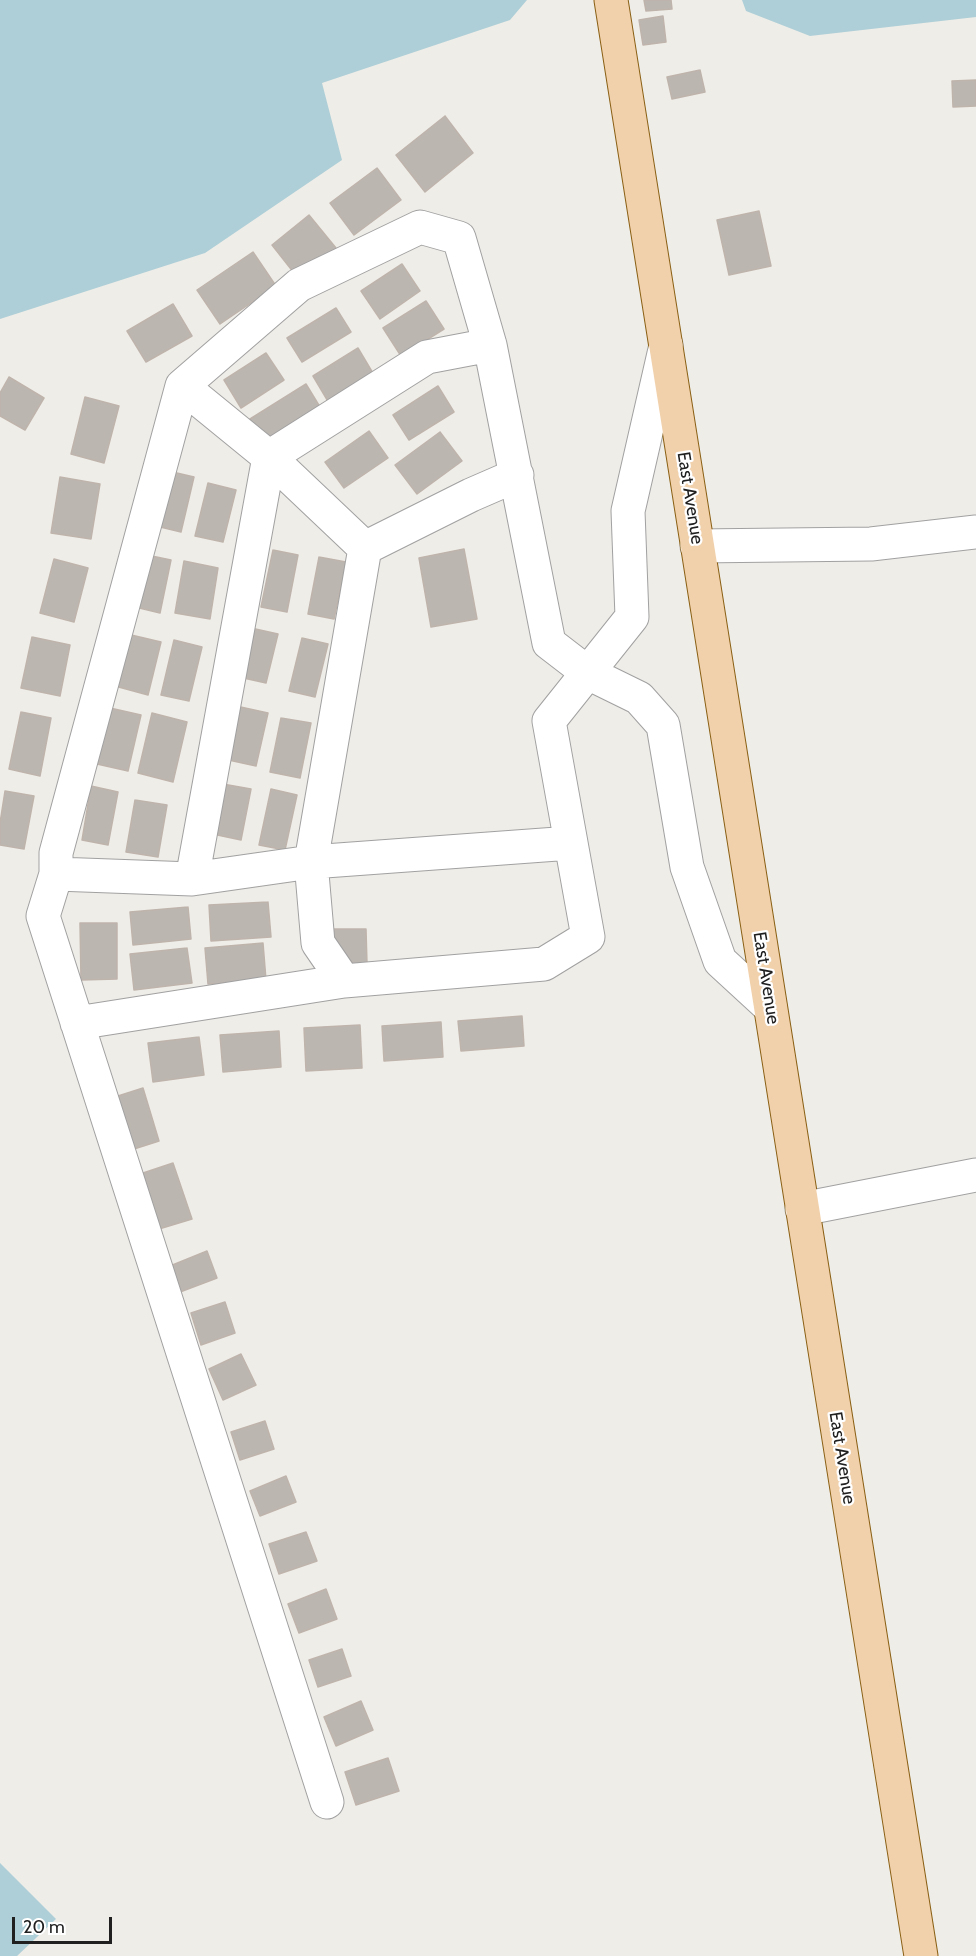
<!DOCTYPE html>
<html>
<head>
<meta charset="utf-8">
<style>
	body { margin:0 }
	#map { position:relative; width:976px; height:1956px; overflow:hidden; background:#efede8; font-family:Cabin,sans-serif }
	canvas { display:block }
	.scale { position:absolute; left:12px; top:1917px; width:100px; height:27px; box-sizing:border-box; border:3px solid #202020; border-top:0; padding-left:8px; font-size:18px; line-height:21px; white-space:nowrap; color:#202020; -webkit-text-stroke:4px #fff; paint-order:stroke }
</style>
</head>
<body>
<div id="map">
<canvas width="976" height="1956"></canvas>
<div class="scale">20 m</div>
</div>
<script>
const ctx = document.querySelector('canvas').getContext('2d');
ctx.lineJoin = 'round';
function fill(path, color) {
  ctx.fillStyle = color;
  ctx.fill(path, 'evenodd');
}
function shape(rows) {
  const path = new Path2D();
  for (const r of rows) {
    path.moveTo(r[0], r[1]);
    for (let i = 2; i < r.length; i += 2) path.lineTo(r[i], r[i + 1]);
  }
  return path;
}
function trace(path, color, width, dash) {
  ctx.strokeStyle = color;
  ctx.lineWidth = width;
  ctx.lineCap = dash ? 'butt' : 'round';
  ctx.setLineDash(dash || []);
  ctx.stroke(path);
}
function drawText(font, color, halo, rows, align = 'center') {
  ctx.font = font + ' Cabin,sans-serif';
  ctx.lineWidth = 4.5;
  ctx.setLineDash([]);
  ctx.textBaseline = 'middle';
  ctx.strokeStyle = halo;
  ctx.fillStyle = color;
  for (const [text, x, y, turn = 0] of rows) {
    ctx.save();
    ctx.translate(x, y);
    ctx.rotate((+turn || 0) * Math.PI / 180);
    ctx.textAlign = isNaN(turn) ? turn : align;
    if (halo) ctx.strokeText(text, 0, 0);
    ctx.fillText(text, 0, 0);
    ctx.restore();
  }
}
const water = shape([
	[0,0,527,0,510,20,322,83,342,160,205,253,0,319],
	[742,0,976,0,976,17,810,36,746,11],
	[0,1863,56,1919,17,1956,0,1956]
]);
const building = shape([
	[644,0,671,0,672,9,646,11,644,0],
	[663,16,666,42,643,45,639,20,663,16],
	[700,70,705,92,672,99,667,77,700,70],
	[976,80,976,106,953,107,952,81,976,80],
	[445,116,473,153,425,192,396,155,445,116],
	[377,168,401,200,354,235,330,203,377,168],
	[759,211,771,266,729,275,717,220,759,211],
	[309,215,336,248,298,278,272,245,309,215],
	[253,252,276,286,220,324,197,290,253,252],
	[402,264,420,291,380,319,361,291,402,264],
	[426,301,444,329,401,356,383,328,426,301],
	[173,304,192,336,146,362,127,331,173,304],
	[336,308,351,332,302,362,287,338,336,308],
	[358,348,374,375,329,403,313,376,358,348],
	[266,353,284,380,241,408,224,380,266,353],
	[9,377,44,398,25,430,0,416,0,393,9,377],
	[306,384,320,407,264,442,250,419,306,384],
	[438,386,454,412,409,440,393,415,438,386],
	[85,397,119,406,104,463,71,454,85,397],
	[369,431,388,458,344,488,325,462,369,431],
	[440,432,462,461,417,494,395,465,440,432],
	[164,470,194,477,181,532,152,525,164,470],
	[60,477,100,484,91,539,51,533,60,477],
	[208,483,236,490,223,542,195,536,208,483],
	[464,549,477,619,431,627,419,558,464,549],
	[273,550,298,555,287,612,261,607,273,550],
	[142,554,171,560,160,613,131,606,142,554],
	[319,557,346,562,334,619,308,614,319,557],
	[54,559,88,568,74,622,40,613,54,559],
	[184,561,218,568,210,619,175,613,184,561],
	[251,628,278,634,266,683,239,677,251,628],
	[127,634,161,642,148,695,115,686,127,634],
	[32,637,70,645,60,696,21,688,32,637],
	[302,638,328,644,315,697,289,691,302,638],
	[174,640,202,647,189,701,161,695,174,640],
	[236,706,268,713,256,766,224,759,236,706],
	[110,708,141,715,128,771,97,764,110,708],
	[21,712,51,718,40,776,9,769,21,712],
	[152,713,187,722,173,782,138,773,152,713],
	[281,718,311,723,300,778,270,772,281,718],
	[217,783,251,789,241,840,208,833,217,783],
	[91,786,118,792,108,845,82,840,91,786],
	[271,789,297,795,285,850,259,845,271,789],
	[5,791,34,796,24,849,0,845,0,823,5,791],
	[135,800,167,805,158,857,126,852,135,800],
	[268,902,271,937,211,941,209,905,268,902],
	[188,907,191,939,133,945,130,912,188,907],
	[80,923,117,923,117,979,81,980,80,923],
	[333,929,366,929,367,964,334,965,333,929],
	[263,943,266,980,208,984,205,948,263,943],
	[187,948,192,983,134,990,130,954,187,948],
	[522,1016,524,1046,461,1051,458,1021,522,1016],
	[441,1022,443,1057,384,1061,382,1026,441,1022],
	[360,1025,362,1068,306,1071,304,1028,360,1025],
	[279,1031,281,1067,223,1072,220,1035,279,1031],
	[199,1037,204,1075,153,1082,148,1043,199,1037],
	[143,1088,159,1141,134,1149,118,1096,143,1088],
	[173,1163,192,1219,159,1229,140,1174,173,1163],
	[207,1251,217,1278,180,1292,170,1266,207,1251],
	[225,1302,235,1333,201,1345,191,1313,225,1302],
	[241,1354,256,1385,223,1400,209,1369,241,1354],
	[265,1421,274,1449,240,1460,231,1432,265,1421],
	[286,1476,296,1502,260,1516,250,1491,286,1476],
	[306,1532,317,1561,279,1574,269,1544,306,1532],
	[326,1589,337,1619,299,1633,288,1604,326,1589],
	[342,1649,351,1676,318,1687,309,1660,342,1649],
	[361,1701,373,1730,336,1746,324,1717,361,1701],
	[388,1758,399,1791,356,1805,345,1772,388,1758]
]);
const minor = shape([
	[182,386,269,457,365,548],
	[517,475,471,495,365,548,311,862,318,943,344,981,544,964,588,937,549,721,632,617,628,511,666,345],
	[697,546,871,544,976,532],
	[571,843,311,862,192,879,269,457,427,357,490,345,549,643,588,673,639,698,663,725,687,867,720,961,770,1007],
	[56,874,43,916,327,1802],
	[192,879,56,874,56,853,182,386,299,285,420,227,459,238,490,345],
	[77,1023,344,981],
	[802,1209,976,1175]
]);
const major = shape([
	[611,0,921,1956]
]);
const streetNames = [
	["East Avenue",690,498,81],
	["East Avenue",766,978,81],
	["East Avenue",842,1458,81]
];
fill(water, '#aecfd7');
fill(building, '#bcb6b1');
trace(building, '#bfb4ac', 1.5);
trace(minor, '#a1a1a1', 35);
trace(major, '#895f13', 35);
trace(minor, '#fff', 33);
trace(major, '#f1d1ac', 33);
drawText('18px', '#202020', '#fff', streetNames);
</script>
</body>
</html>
